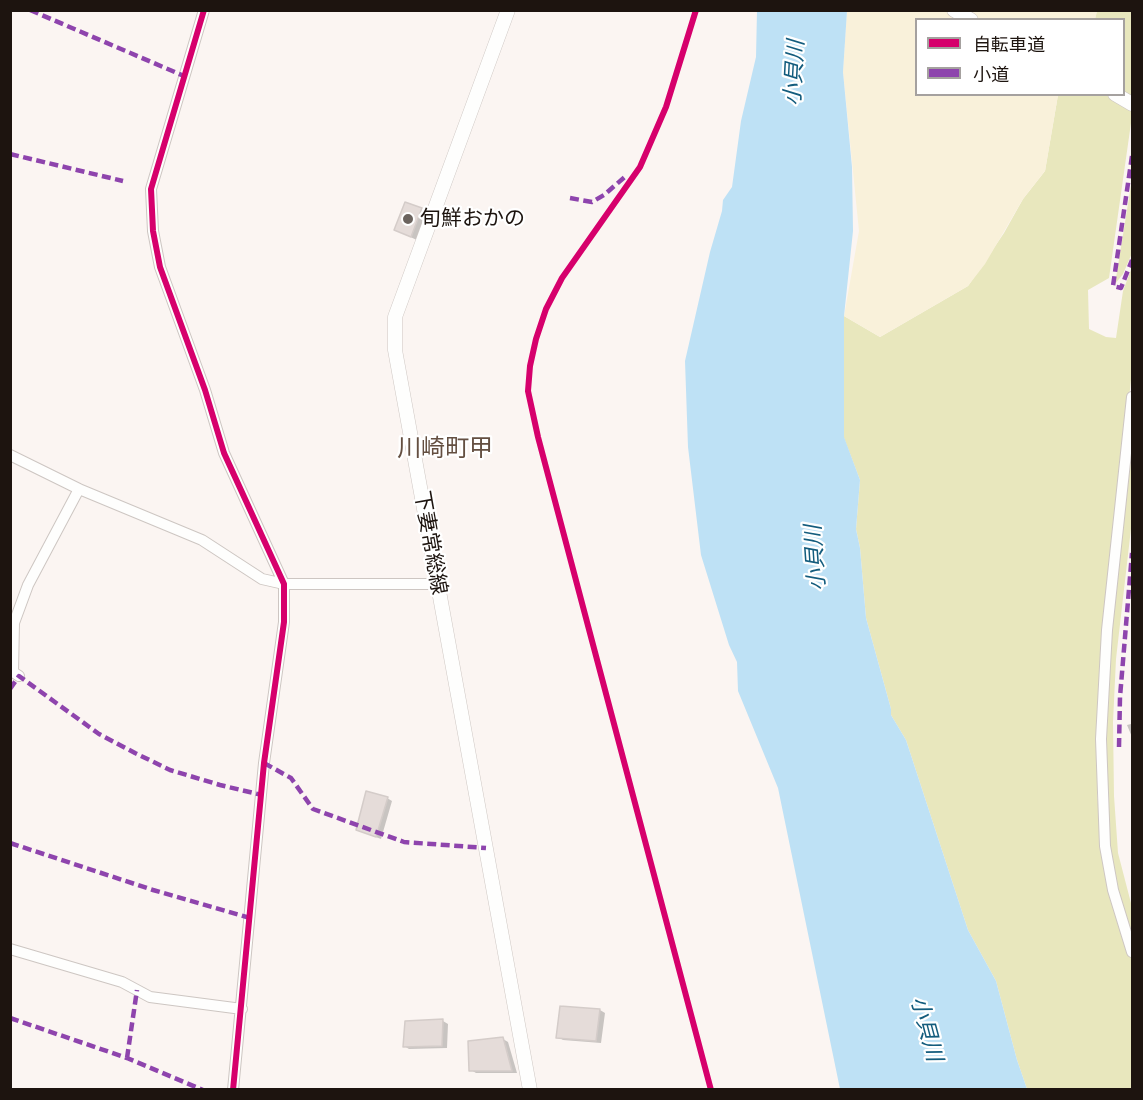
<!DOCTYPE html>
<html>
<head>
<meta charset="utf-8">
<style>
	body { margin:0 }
	#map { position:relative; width:1143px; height:1100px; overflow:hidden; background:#fbf5f2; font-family:"Zilla Slab","Noto Sans JP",serif }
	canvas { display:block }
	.frame { position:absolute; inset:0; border:12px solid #1d140f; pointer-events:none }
	.legend { position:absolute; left:915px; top:18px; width:210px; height:78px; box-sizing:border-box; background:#fff; border:2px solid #a5a19f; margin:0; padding:8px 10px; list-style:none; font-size:18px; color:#1d140f }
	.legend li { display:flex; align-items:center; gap:12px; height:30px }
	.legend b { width:30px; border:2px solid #a5a19f }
</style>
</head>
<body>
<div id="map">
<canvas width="1143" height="1100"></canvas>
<div class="frame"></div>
<ul class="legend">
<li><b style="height:8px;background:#d6006c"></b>自転車道</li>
<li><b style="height:8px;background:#8e44ad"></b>小道</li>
</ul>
</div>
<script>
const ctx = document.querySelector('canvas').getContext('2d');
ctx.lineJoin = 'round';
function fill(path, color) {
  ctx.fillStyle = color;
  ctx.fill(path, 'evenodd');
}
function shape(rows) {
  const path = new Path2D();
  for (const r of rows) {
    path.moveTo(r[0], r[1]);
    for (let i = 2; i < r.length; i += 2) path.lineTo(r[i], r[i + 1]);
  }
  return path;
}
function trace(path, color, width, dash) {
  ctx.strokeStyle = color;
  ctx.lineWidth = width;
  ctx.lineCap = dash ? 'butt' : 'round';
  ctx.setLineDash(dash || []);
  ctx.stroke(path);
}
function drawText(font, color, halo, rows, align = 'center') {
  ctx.font = font + ' "Zilla Slab","Noto Sans JP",serif';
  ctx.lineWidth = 4.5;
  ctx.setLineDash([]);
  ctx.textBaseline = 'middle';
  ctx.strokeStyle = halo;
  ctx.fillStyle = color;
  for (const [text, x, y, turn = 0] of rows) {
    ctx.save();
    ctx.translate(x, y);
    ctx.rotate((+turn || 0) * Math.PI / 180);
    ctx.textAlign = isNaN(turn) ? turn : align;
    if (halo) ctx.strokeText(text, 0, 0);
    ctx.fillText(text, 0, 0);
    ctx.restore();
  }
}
const green = shape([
	[1097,11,1132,11,1132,116,1109,278,1088,290,1089,329,1106,337,1116,338,1123,291,1132,267,1132,371,1106,605,1098,716,1097,793,1103,864,1121,933,1132,961,1132,1089,1027,1089,1017,1060,996,981,968,930,906,740,891,715,891,709,866,618,860,548,856,529,860,480,844,438,844,316,880,337,968,286,1004,233,1023,199,1045,171,1058,95,1124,94,1124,20,1095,19],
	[1132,179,1132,253,1123,274,1115,284],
	[1132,444,1132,520,1116,659,1113,722,1114,796,1118,853,1132,907,1132,938,1119,896,1109,849,1105,719,1108,658]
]);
const sand = shape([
	[847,11,1097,11,1095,19,916,20,916,94,1058,95,1045,171,1023,199,985,264,968,286,880,337,844,316,859,231,843,72]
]);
const water = shape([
	[757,11,847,11,843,72,852,167,853,231,844,316,844,437,860,480,856,529,860,548,866,618,891,709,891,715,906,740,968,930,996,981,1017,1060,1027,1089,840,1089,778,788,738,691,737,662,729,645,701,555,688,447,685,361,710,252,722,211,723,200,732,187,741,121,756,57]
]);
const shadow = shape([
	[406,203,430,214,419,241,395,230],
	[1131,677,1132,677,1132,737,1127,725,1131,724],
	[387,798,392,801,381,839,357,830],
	[600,1010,605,1013,601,1043,563,1040,558,1037],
	[443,1021,448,1024,447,1048,409,1049,404,1046],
	[503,1039,508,1042,517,1073,476,1073,471,1070]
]);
const building = shape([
	[405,202,422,208,411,237,394,230,405,202],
	[366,791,388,797,376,837,356,830,366,791],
	[560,1006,600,1009,596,1041,556,1038,560,1006],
	[443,1019,442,1046,403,1047,405,1021,443,1019],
	[503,1037,512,1071,469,1071,468,1041,503,1037]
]);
const street = shape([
	[204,10,151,189,153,231,160,267,205,390,224,453,284,584,284,622,264,763,233,1090],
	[1132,397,1107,630,1101,739,1105,846,1113,890,1132,952],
	[10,455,79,489,202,540,262,579,284,584,437,584],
	[19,676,13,672,14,623,28,585,79,489],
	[10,949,122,982,150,997,242,1009]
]);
const secondary = shape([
	[508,10,395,317,395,350,530,1090],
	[954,10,971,20],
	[1115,94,1132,104]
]);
const quiet = shape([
	[30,10,184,76],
	[10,154,123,181],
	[1132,156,1113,286,1121,288,1132,260],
	[570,198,592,202,604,195,627,175],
	[10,689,19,676,99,734,135,753,170,770,220,785,262,795],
	[1119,747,1120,697,1132,553],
	[264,763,291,778,313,809,404,842,486,848],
	[10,843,153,890,250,918],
	[10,1018,127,1058,203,1090],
	[127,1058,137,990]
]);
const cycleway = shape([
	[204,10,151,189,153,231,160,267,205,390,224,453,284,584,284,622,264,763,233,1090],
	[696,10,666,107,640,167,562,278,546,309,536,339,530,366,528,391,538,437,711,1090]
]);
const markers = [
	[408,219,6,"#6b635e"]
];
const poiNames = [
	["旬鮮おかの",420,219]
];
const streetNames = [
	["下妻常総線",430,543,80]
];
const waterNames = [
	["小貝川",795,73,-87],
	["小貝川",816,558,-94],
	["小貝川",926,1029,75]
];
const quarterNames = [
	["川崎町甲",445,449]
];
fill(green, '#e8e7bd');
fill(sand, '#f9f1da');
fill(water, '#bee1f5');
fill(shadow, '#0003');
fill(building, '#e5dcd9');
trace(building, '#d4ccc9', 1.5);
trace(street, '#cdc6c2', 12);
trace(secondary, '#cdc6c2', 15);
trace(street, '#fefefd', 10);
trace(secondary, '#fefefd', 14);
trace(quiet, '#8e44ad', 4.5, [9, 4.5]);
trace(cycleway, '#d6006c', 6);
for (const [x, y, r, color] of markers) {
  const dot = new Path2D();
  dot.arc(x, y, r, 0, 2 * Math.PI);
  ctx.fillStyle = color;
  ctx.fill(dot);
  trace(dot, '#fff', 2);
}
drawText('21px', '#1d140f', '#fff', poiNames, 'left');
drawText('21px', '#1d140f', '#fff', streetNames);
drawText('italic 22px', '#135c7d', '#fff', waterNames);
drawText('24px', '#644f41', '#fff', quarterNames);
</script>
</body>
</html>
